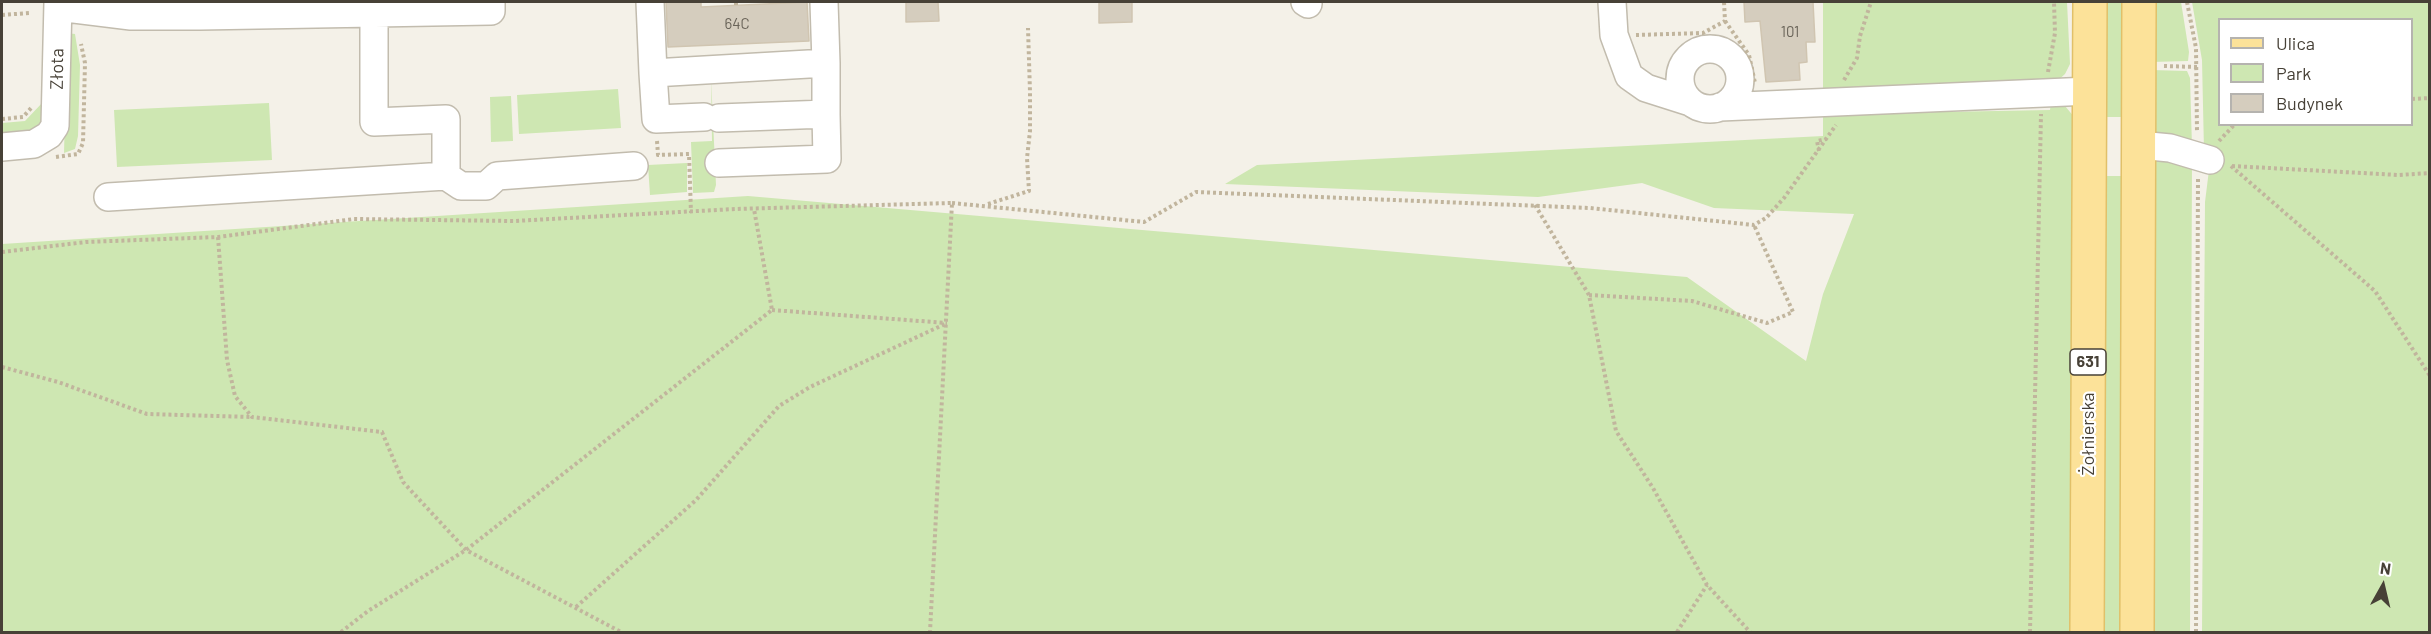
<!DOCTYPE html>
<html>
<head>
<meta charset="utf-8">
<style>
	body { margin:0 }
	#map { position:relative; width:2431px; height:634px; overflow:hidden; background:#f4f1e8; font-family:Barlow,sans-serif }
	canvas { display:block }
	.frame { position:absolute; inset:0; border:3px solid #474137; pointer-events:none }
	.legend { position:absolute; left:2218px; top:18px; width:195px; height:108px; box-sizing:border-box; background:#fff; border:2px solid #b5b3af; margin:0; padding:8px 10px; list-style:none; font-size:18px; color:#474137 }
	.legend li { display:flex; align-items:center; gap:12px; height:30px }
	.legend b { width:30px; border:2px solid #b5b3af }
	.north { position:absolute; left:2353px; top:556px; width:60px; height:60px; -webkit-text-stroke:4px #fff; paint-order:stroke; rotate:8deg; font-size:16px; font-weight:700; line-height:24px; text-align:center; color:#474137 }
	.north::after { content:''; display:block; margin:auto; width:21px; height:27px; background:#474137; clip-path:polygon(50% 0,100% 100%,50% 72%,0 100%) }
</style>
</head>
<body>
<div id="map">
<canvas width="2431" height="634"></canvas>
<div class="frame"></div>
<ul class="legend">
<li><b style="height:8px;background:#fce299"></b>Ulica</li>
<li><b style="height:16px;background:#cee7b2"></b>Park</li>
<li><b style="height:16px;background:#d5cdbe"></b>Budynek</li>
</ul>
<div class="north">N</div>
</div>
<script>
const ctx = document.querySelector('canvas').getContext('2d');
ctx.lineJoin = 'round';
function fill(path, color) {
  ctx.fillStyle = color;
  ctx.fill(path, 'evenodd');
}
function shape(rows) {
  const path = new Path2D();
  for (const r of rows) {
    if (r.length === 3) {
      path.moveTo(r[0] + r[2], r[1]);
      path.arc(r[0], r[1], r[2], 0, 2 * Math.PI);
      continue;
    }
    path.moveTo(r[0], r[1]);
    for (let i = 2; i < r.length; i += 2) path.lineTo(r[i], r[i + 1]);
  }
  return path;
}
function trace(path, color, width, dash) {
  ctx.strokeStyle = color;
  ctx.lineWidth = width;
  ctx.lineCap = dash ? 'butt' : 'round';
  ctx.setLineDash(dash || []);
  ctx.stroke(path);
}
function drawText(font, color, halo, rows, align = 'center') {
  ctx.font = font + ' Barlow,sans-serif';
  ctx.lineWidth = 4.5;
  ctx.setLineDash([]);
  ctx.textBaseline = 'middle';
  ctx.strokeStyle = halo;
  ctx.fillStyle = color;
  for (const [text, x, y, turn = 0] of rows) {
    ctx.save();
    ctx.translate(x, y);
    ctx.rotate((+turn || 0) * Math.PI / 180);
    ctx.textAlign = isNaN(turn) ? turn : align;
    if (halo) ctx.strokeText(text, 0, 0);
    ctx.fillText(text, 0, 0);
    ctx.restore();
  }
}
const green = shape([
	[1823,2,2067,2,2070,64,2065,74,2055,83,1942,90,1942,112,2050,110,2051,102,2065,106,2075,118,2075,632,2,632,2,244,748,196,1687,277,1806,361,1823,294,1854,214,1714,208,1642,183,1538,197,1225,184,1257,165,1823,136],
	[2101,2,2127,2,2127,117,2101,117],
	[2151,2,2181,2,2189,52,2188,61,2151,62],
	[2192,2,2429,2,2429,632,2202,632,2205,202,2211,154,2204,151,2202,60],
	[2220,20,2412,20,2412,124,2220,124],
	[67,33,75,34,80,65,78,136,75,149,64,153],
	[2151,70,2187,71,2190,78,2192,147,2155,134],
	[711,78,716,185,714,192,693,193,691,142,712,141],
	[618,89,621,128,519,134,517,95],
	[511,96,513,141,491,142,490,97],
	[43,102,44,120,38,130,2,137,2,123,25,121],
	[269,103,272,160,117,167,114,110],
	[2156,160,2192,160,2190,632,2150,632,2154,164],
	[687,163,687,192,650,195,648,165],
	[2103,176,2125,176,2123,632,2101,632]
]);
const building = shape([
	[666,2,701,2,701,7,807,2,809,41,668,47,666,2],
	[906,2,938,2,939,21,906,22,906,2],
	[1099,2,1132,2,1132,22,1099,23,1099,2],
	[1744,2,1813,2,1815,42,1806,42,1807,62,1799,63,1800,80,1766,82,1760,21,1745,22,1744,2]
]);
const path = shape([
	[736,2,736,5],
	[2187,2,2196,48,2197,132],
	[2,15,29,13],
	[1725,21,1749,55,1755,83],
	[1636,35,1703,33,1725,21,1724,2],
	[2164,66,2197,67],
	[2048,72,2055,33,2054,2],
	[1844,80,1857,58,1860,36,1871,2],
	[2412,99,2430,98],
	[2,119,23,117,33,106],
	[657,141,658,155,689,154,691,213],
	[2219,141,2235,124],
	[1819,151,1817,141,1826,139],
	[56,157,78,154,83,143,85,63,81,44],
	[2231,166,2375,291,2430,376],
	[2232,166,2399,175,2430,173],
	[952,203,1144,222,1196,192,1590,208,1754,225,1766,218,1784,198,1836,125],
	[988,204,1029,191,1027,158,1030,131,1030,92,1028,28],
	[1535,205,1589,295,1616,431,1653,488,1707,585,1750,632],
	[218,237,227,360,235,396,252,417,382,432,403,482,466,550,621,632],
	[2,252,86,242,218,237,354,219,514,221,735,209,952,203,930,632],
	[1589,295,1692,301,1767,323,1793,312,1754,225],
	[772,310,947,323],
	[2,367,58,382,147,414,251,417],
	[576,607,696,500,779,406,810,387,947,323],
	[341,632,368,611,466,550,772,310,754,209],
	[1677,632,1707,585],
	[2030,632,2041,114],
	[2196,632,2198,178]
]);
const minor = shape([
	[650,2,653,73,826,63,824,2],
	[1305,2,1308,4],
	[1612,2,1614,35,1629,76,1646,88,1690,102],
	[58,7,131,16,200,16,491,11,491,2],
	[1710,79,30],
	[653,73,656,119,704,117],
	[1720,107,2090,91],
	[719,118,826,114,826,63],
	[2139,145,2170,148,2210,160],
	[2,147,34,144,49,135,55,126,58,2],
	[719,163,827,159,826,114],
	[446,176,461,186,486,186,497,176,634,166],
	[108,197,446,176,446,119,374,122,374,14]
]);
const major = shape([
	[2087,632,2090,2],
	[2137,632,2139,2]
]);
const numberNames = [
	["64C",737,24],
	["101",1790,32]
];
const shields = [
	[2088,362,36]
];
const shieldNames = [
	["631",2088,362]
];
const streetNames = [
	["Złota",57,69,-89],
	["Żołnierska",2088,434,-90]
];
fill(green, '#cee7b2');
fill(building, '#d5cdbe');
trace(building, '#d0c5b1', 1.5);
trace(minor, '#c2bcae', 30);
trace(major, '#e1c069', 36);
trace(path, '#c1b59d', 4, [3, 3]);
trace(minor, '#fff', 27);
trace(major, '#fce299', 33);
drawText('15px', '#6a6459', null, numberNames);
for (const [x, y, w] of shields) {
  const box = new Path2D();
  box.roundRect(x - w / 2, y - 13, w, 26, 4.5);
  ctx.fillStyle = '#fff';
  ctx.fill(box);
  trace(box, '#474137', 1.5);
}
drawText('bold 16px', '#474137', null, shieldNames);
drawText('18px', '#474137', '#fff', streetNames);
</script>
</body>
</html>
